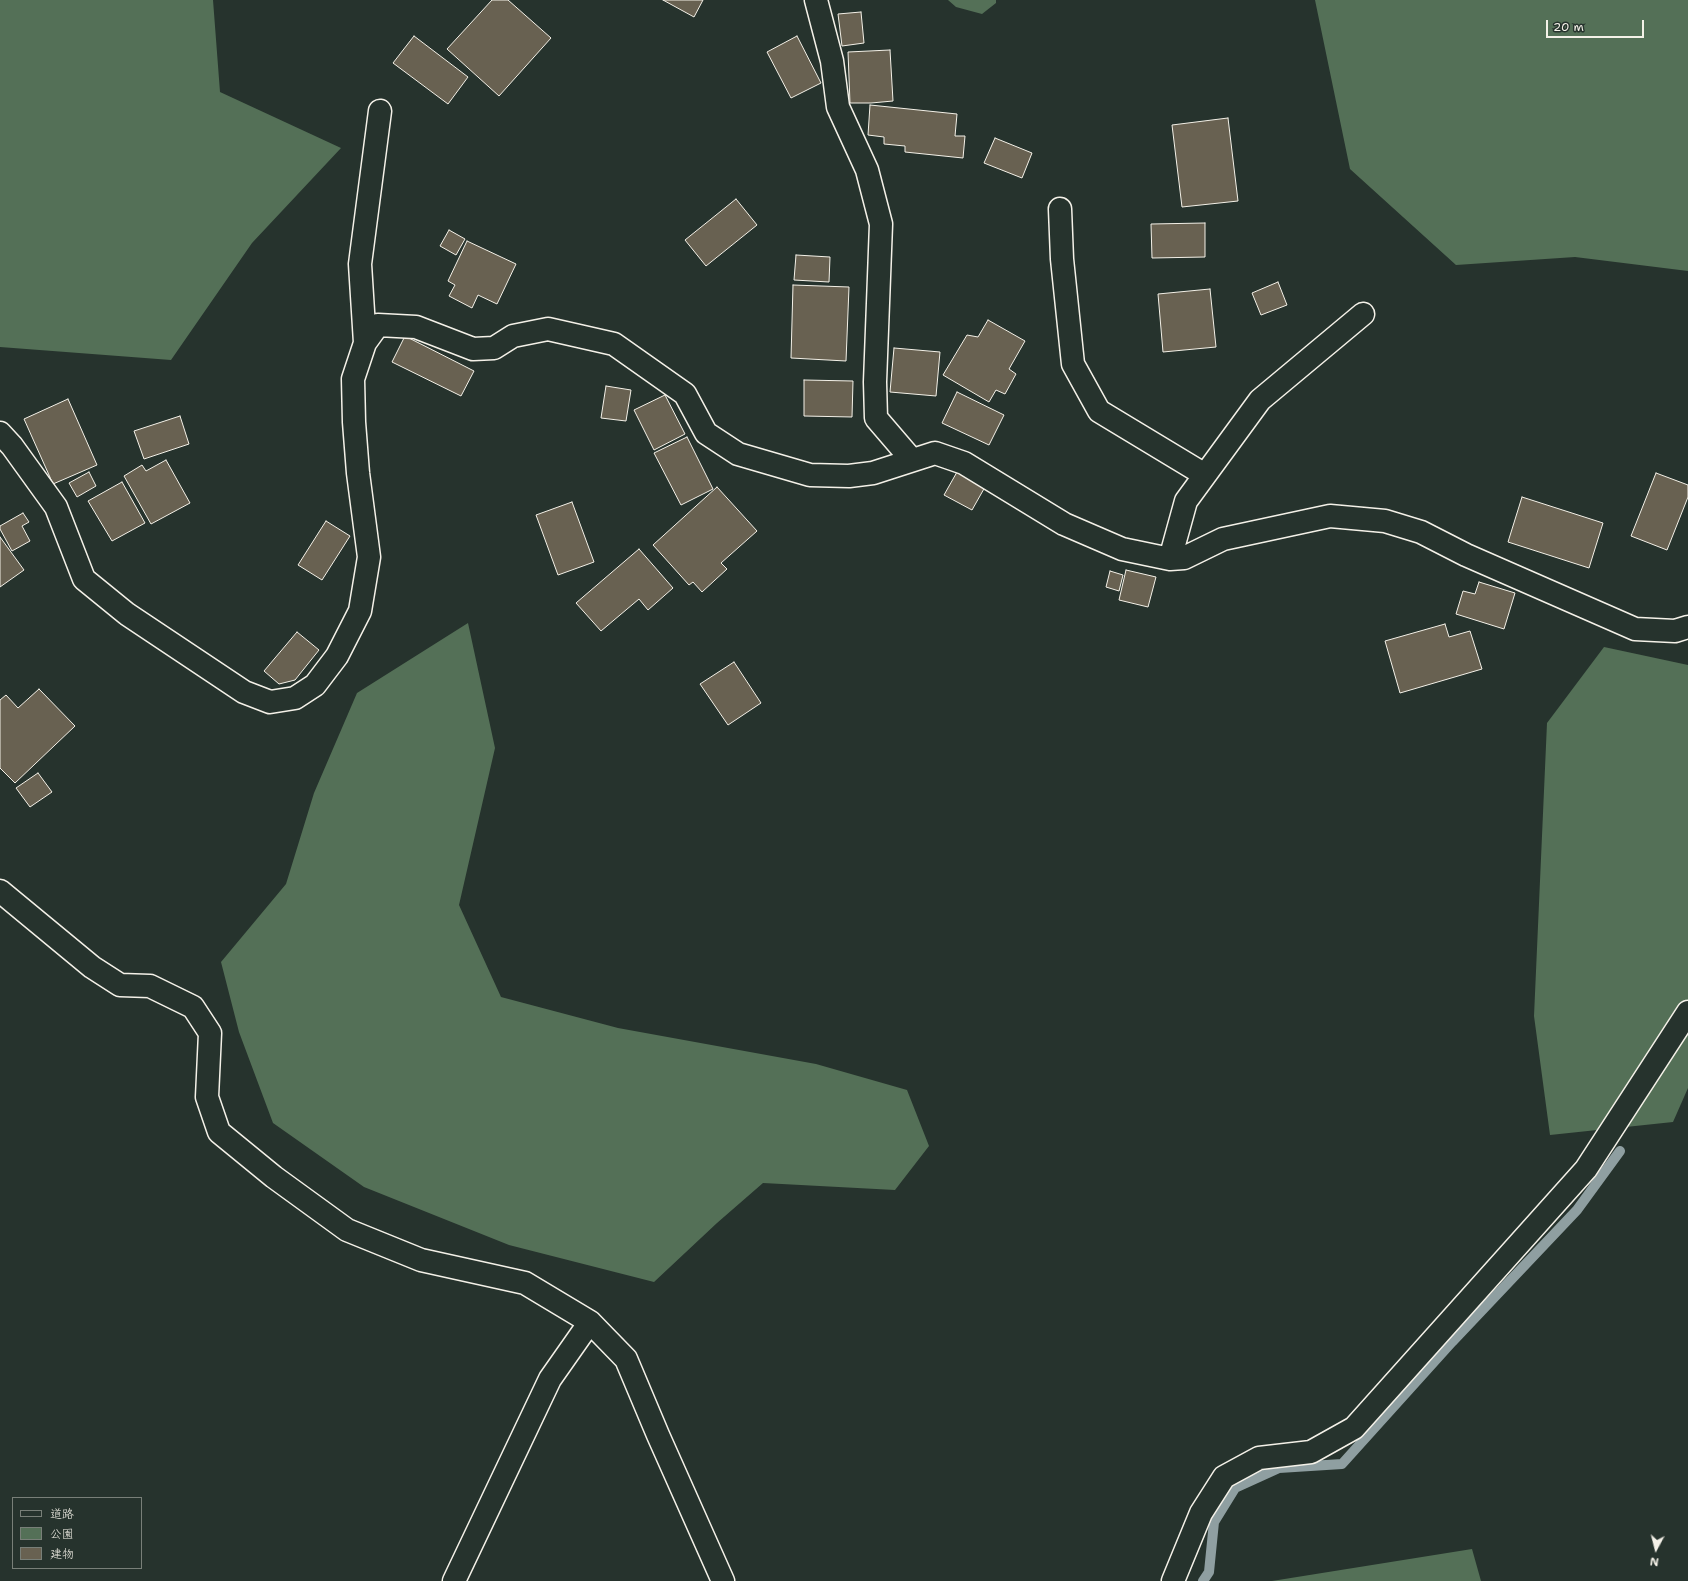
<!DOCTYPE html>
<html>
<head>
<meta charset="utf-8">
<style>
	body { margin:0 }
	#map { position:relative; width:1688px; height:1581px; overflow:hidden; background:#26332d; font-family:"Shantell Sans","Klee One",sans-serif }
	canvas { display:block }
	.legend { position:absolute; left:12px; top:1497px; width:130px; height:72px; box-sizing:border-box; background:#26332d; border:1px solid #787f78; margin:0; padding:5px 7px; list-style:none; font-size:12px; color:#f4f1e8 }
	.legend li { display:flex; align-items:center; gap:8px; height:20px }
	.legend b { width:20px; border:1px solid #787f78 }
	.north { position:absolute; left:1636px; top:1529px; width:40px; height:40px; -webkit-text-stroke:3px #26332d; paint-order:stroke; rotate:187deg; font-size:11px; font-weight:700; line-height:16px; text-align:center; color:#f4f1e8 }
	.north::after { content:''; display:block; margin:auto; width:14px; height:18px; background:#f4f1e8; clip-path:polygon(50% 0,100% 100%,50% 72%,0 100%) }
	.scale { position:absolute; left:1546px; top:20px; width:98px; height:18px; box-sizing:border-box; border:2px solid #f4f1e8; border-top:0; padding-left:5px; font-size:12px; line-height:14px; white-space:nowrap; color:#f4f1e8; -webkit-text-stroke:3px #26332d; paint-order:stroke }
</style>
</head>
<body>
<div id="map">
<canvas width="1688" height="1581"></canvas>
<ul class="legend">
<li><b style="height:5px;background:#26332d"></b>道路</li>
<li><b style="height:11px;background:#547057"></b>公園</li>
<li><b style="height:11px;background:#686151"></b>建物</li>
</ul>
<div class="north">N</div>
<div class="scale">20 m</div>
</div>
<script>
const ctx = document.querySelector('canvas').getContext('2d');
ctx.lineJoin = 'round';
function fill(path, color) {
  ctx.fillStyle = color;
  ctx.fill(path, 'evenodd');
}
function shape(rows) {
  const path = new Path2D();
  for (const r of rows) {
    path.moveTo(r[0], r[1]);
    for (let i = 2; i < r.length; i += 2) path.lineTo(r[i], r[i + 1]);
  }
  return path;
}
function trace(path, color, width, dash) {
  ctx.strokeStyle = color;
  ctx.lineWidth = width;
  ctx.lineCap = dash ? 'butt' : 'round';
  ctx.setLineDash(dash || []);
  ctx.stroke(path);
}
const green = shape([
	[0,0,213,0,220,92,341,148,252,243,171,360,0,347],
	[948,0,996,0,996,3,982,14,956,7],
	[1315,0,1688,0,1688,271,1575,257,1456,265,1350,169],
	[468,623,495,748,459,905,501,997,618,1028,816,1064,907,1090,929,1146,895,1190,763,1183,717,1223,654,1282,509,1245,364,1187,273,1123,239,1032,221,962,286,884,314,793,357,693],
	[1604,647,1688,665,1688,1088,1673,1122,1550,1135,1534,1016,1547,723],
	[1472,1549,1481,1581,1272,1581]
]);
const stream = shape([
	[1203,1581,1209,1572,1214,1522,1235,1488,1279,1468,1342,1464,1452,1342,1577,1210,1620,1151]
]);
const building = shape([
	[492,0,508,0,551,38,499,96,447,49,492,0],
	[663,0,703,0,694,17,663,0],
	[861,12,864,43,842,46,838,14,861,12],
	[414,36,468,77,448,104,393,63,414,36],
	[797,36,821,83,791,98,767,52,797,36],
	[890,50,893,101,871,103,850,103,848,52,890,50],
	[870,105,957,114,955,136,965,136,963,158,905,152,905,146,884,144,884,137,868,135,870,105],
	[1228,118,1238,201,1182,207,1172,125,1228,118],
	[995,138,1032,153,1022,178,984,163,995,138],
	[736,199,757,225,706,266,685,240,736,199],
	[1205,223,1205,257,1152,258,1151,224,1205,223],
	[449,230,465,239,456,255,440,246,449,230],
	[467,241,516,264,497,304,478,295,472,308,449,296,455,285,448,281,467,241],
	[796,255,830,257,829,282,794,280,796,255],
	[1278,282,1287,305,1261,315,1252,293,1278,282],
	[793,285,849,287,846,361,791,358,793,285],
	[1210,289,1216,347,1163,352,1158,294,1210,289],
	[988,320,1025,341,1009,369,1016,374,1005,394,996,390,989,402,943,375,967,335,978,337,988,320],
	[405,336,474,371,461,396,392,362,405,336],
	[894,348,940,352,936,396,890,392,894,348],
	[804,380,853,381,852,417,804,416,804,380],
	[606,386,631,390,626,421,601,418,606,386],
	[957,392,1004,415,989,445,942,423,957,392],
	[665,395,685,434,654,450,634,410,665,395],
	[68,399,97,465,53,484,24,419,68,399],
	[180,416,189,444,144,459,134,431,180,416],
	[687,437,713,489,681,505,654,453,687,437],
	[166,460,190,503,151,524,124,476,142,465,146,471,166,460],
	[89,472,96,486,77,497,69,483,89,472],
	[957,472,985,487,972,510,944,495,957,472],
	[1656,473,1688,485,1688,497,1667,550,1631,536,1656,473],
	[122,482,145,523,112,541,88,501,122,482],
	[717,487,757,531,721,563,727,569,702,592,693,582,689,585,653,545,717,487],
	[1522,497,1603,523,1589,568,1508,542,1522,497],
	[572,502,594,562,558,575,536,515,572,502],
	[23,513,29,522,22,526,30,541,12,551,0,529,0,526,23,513],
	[326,521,350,536,322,580,298,565,326,521],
	[0,537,24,570,0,587,0,537],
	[639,549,673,588,648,610,639,599,601,631,576,603,639,549],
	[1126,570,1156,577,1148,607,1119,600,1126,570],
	[1110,571,1123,575,1119,591,1106,587,1110,571],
	[1479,582,1515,593,1504,629,1456,614,1463,591,1475,594,1479,582],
	[1445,624,1449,637,1470,631,1482,669,1400,693,1385,641,1445,624],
	[297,632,319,650,295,680,279,684,264,671,297,632],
	[734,662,761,703,728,725,700,684,734,662],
	[39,689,75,726,15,783,0,768,0,700,6,695,18,708,39,689],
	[38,773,52,792,30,807,16,788,38,773]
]);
const minor = shape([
	[816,0,832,61,838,107,867,170,881,224,875,382,876,418,912,460],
	[1060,209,1062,259,1073,364,1099,411,1205,475],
	[365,343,360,264,380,111],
	[0,433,12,446,56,507,84,579,127,614,244,692,270,702,295,698,315,685,337,656,360,611,369,557,358,473,354,422,353,379,365,343,378,325,416,327,473,349,494,348,513,336,548,329,614,344,685,394,706,433,738,454,810,475,849,476,873,473,935,453,964,463,1064,524,1122,549,1170,559,1186,501,1260,400,1363,314],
	[1170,559,1184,558,1223,539,1330,516,1385,521,1421,532,1466,555,1635,629,1675,631,1688,627],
	[0,891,92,967,120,985,150,986,193,1007,210,1033,207,1097,219,1132,274,1177,347,1230,421,1260,525,1283,590,1322,626,1359,658,1435,723,1581],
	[454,1581,550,1379,590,1322],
	[1173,1581,1201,1513,1224,1477,1259,1458,1311,1452,1354,1428,1586,1169,1688,1012]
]);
fill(green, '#547057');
trace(stream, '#8f9fa1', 10);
fill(building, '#686151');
trace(building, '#f4f1e8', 1);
trace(minor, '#f4f1e8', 25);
trace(minor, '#26332d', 22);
</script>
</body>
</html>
